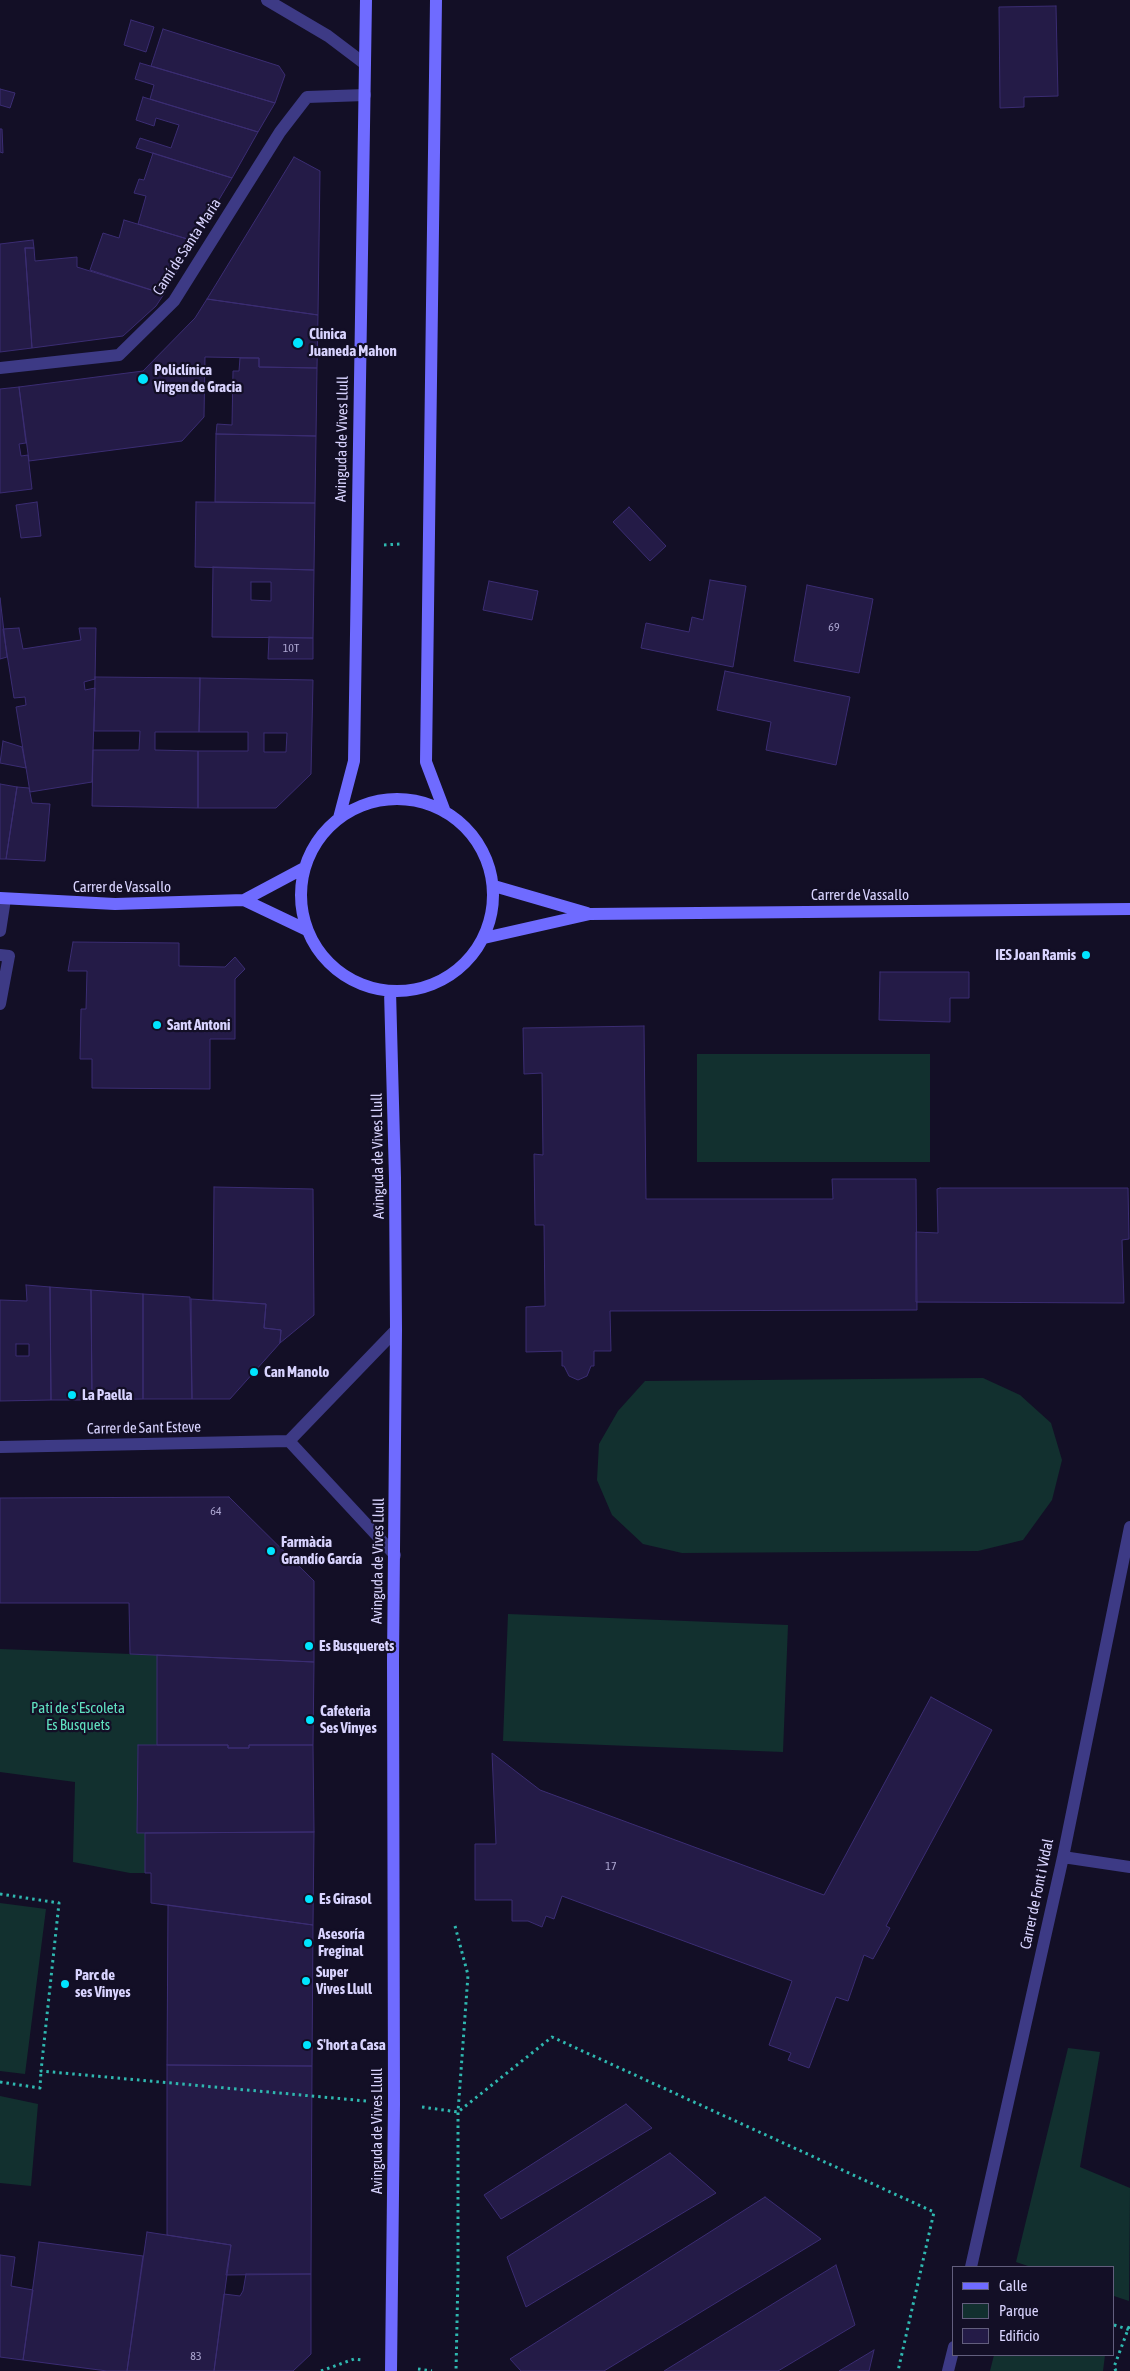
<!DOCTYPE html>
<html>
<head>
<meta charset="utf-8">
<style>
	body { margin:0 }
	#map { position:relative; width:1130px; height:2371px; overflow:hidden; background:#130f26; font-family:"Asap Condensed",sans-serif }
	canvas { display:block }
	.legend { position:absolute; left:952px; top:2266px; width:162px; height:90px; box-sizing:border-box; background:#130f26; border:1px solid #625e7d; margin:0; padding:6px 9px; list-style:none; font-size:15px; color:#d9d4ff }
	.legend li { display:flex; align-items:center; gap:10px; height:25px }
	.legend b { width:25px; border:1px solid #625e7d }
</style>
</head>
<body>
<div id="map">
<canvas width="1130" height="2371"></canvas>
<ul class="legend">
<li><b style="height:6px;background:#6f6bff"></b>Calle</li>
<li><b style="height:14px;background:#12302f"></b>Parque</li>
<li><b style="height:14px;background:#241b47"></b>Edificio</li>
</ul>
</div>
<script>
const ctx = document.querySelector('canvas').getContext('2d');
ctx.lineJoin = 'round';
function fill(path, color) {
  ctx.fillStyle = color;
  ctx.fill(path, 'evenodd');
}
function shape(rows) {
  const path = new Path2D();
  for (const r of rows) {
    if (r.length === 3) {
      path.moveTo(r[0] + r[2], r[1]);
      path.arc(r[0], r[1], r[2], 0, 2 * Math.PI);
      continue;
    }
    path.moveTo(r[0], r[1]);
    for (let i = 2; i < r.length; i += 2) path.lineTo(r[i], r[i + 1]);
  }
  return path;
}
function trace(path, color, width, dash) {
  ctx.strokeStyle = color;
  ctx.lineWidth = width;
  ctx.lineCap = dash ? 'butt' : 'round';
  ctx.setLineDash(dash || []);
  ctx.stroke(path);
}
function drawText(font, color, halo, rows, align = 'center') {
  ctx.font = font + ' "Asap Condensed",sans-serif';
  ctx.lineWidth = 4.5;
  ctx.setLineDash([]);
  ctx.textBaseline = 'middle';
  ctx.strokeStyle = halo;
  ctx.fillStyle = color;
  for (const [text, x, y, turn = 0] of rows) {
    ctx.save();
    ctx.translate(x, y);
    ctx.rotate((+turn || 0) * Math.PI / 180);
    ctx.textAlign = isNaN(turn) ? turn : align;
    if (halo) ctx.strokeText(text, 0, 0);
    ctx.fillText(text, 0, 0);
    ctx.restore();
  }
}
const green = shape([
	[697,1054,930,1054,930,1162,697,1162],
	[983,1378,1020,1395,1051,1423,1062,1460,1052,1500,1023,1540,978,1551,682,1553,643,1544,612,1515,597,1480,599,1444,618,1411,645,1381],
	[508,1614,788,1625,783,1752,503,1741],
	[0,1649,157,1655,157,1745,138,1745,137,1832,145,1833,145,1873,130,1873,73,1862,75,1782,0,1772],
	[0,1903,46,1909,25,2074,0,2071],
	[1068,2048,1100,2052,1080,2167,1130,2188,1129,2301,1114,2296,1114,2267,1031,2267,1016,2262],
	[0,2096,38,2104,31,2186,0,2183],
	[994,2355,1105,2355,1103,2371,990,2371]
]);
const building = shape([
	[1056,6,1058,96,1024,97,1024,107,1000,108,999,7,1056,6],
	[131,20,154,27,146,52,124,45,131,20],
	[163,29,279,66,285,75,275,103,151,66,163,29],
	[140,63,191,78,275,103,258,132,150,99,154,85,135,79,140,63],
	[0,89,15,93,10,108,0,105,0,89],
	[143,97,159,102,258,132,232,178,136,148,140,138,171,148,179,125,156,118,154,126,136,120,143,97],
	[0,129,2,129,3,153,0,152,0,129],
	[153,153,232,178,194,241,138,224,146,196,134,193,139,179,144,180,153,153],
	[294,157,320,171,318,315,207,299,294,157],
	[124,220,194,241,164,294,90,270,103,233,119,238,124,220],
	[33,240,34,248,25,248,32,348,0,352,0,244,33,240],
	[25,248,34,248,35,261,77,257,77,267,164,294,156,306,123,336,32,348,25,248],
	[207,299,318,315,317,368,259,367,259,358,205,357,204,417,182,441,29,461,19,387,143,371,195,318,207,299],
	[240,358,259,358,259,367,317,368,316,436,216,434,217,424,232,425,233,371,239,371,240,358],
	[19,387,26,443,19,444,21,456,28,455,32,489,0,493,0,389,19,387],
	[216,434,316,436,315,503,215,502,216,434],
	[37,502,41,536,21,538,16,505,37,502],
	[196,502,315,503,314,570,195,567,196,502],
	[629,507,666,546,650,561,613,522,629,507],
	[213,567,314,570,313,638,212,637,213,567],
	[251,582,271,582,271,601,251,600,251,582],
	[710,580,746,586,733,667,641,648,646,623,689,632,692,617,703,620,710,580],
	[489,581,538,591,532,620,483,610,489,581],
	[807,585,873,599,859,673,794,661,807,585],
	[0,598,7,657,0,659,0,598],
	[19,628,23,649,81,640,79,628,96,628,95,679,84,682,85,690,95,688,92,782,30,792,16,707,26,705,25,697,14,698,3,629,19,628],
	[269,637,313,638,313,659,268,659,269,637],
	[725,671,850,697,836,765,766,750,771,722,717,710,725,671],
	[95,677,200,678,199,732,155,732,155,750,198,751,198,808,92,806,93,750,139,750,140,731,94,731,95,677],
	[200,678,313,680,311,774,276,808,198,808,198,751,248,751,248,732,199,732,200,678],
	[264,733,287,733,286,752,264,752,264,733],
	[3,741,22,747,26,768,0,763,3,741],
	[0,784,17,787,6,859,0,859,0,784],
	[17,787,29,788,32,803,50,804,45,861,6,859,17,787],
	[73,942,179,943,179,966,225,967,235,957,245,969,235,979,235,1039,210,1039,210,1089,92,1088,92,1059,80,1059,81,1009,86,1009,87,971,68,971,73,942],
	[880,972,969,972,969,998,950,998,950,1022,879,1020,880,972],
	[644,1026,646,1199,833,1199,832,1179,916,1179,917,1310,610,1311,611,1351,594,1351,594,1366,591,1366,587,1376,578,1380,569,1376,564,1366,562,1366,562,1351,526,1352,526,1307,545,1306,544,1225,535,1225,534,1154,543,1155,542,1073,524,1074,523,1028,644,1026],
	[214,1187,313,1189,314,1315,280,1343,281,1330,264,1328,266,1304,213,1300,214,1187],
	[940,1188,1128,1188,1129,1239,1122,1240,1124,1303,916,1302,916,1232,938,1233,937,1189,940,1188],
	[26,1285,50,1287,51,1400,0,1401,0,1300,27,1301,26,1285],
	[16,1344,29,1344,29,1356,16,1356,16,1344],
	[50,1287,91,1290,92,1400,51,1400,50,1287],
	[91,1290,143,1294,143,1399,92,1400,91,1290],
	[143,1294,190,1297,192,1399,143,1399,143,1294],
	[191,1299,266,1304,264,1328,281,1330,280,1343,230,1399,192,1399,191,1299],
	[229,1497,314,1581,314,1662,130,1654,129,1603,0,1603,0,1498,229,1497],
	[157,1655,314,1662,313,1745,249,1745,249,1748,228,1748,228,1745,157,1745,157,1655],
	[931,1697,992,1730,886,1926,890,1928,873,1959,864,1955,848,2001,836,1997,809,2068,788,2060,791,2053,769,2045,792,1981,562,1896,554,1919,546,1916,542,1927,528,1921,512,1921,512,1900,475,1900,475,1844,496,1844,492,1753,540,1790,824,1895,931,1697],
	[138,1745,228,1745,228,1748,249,1748,249,1745,313,1745,314,1832,137,1833,138,1745],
	[314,1832,313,1925,151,1903,151,1873,145,1873,145,1833,314,1832],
	[168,1905,313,1925,312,2066,167,2065,168,1905],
	[167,2065,312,2066,311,2274,226,2275,231,2245,167,2235,167,2065],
	[626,2104,652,2128,501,2219,484,2195,626,2104],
	[670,2153,716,2193,526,2307,507,2257,670,2153],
	[765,2197,821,2239,604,2371,521,2371,510,2359,765,2197],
	[147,2232,231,2245,214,2371,127,2371,147,2232],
	[39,2242,143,2256,127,2371,107,2371,23,2360,39,2242],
	[0,2255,15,2257,11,2286,33,2290,23,2360,0,2357,0,2255],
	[836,2265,855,2325,778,2371,664,2371,836,2265],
	[246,2274,311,2274,311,2354,293,2371,214,2371,224,2294,240,2296,243,2291,246,2274],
	[874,2350,869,2371,839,2371,874,2350]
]);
const path = shape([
	[384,545,400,544],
	[0,1894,59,1903,41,2071,366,2101],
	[455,1926,468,1975,458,2112,458,2274,456,2371],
	[0,2082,40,2088,41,2071],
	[422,2107,458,2112,552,2037,934,2212,898,2371],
	[1114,2325,1130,2330],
	[418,2369,432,2371],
	[321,2371,354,2359,363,2360],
	[1116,2371,1114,2367,1130,2324]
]);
const lane = shape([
	[0,931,5,899],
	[0,955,9,956,0,1004]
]);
const street = shape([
	[267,0,328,36,365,64],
	[0,368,119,355,174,301,280,132,307,97,365,95],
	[289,1441,395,1555],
	[0,1447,289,1441,396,1330],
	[1063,1857,1130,1867],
	[971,2267,1063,1857,1130,1527],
	[948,2371,954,2347]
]);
const secondary = shape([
	[436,0,426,762,445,812],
	[397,895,96],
	[339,818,354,761,366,0],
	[494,886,587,913],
	[0,898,115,904,244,900,304,868],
	[244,900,307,930],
	[484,938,590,914,1130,909],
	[390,991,395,1178,396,1330,393,1660,394,2104,391,2371]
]);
const markers = [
	[298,343,6,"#00e5ff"],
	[143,379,6,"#00e5ff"],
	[1086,955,5,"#00e5ff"],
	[157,1025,5,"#00e5ff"],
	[254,1372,5,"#00e5ff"],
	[72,1395,5,"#00e5ff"],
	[271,1551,5,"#00e5ff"],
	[309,1646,5,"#00e5ff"],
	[310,1720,5,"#00e5ff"],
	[309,1899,5,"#00e5ff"],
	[308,1943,5,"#00e5ff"],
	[306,1981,5,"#00e5ff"],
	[65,1984,5,"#00e5ff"],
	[307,2045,5,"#00e5ff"]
];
const numberNames = [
	["69",834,627],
	["10T",291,648],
	["64",216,1511],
	["17",611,1866],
	["83",196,2356]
];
const streetNames = [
	["Camí de Santa Maria",187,247,-57],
	["Avinguda de Vives Llull",342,439,-89],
	["Carrer de Vassallo",122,887],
	["Carrer de Vassallo",860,895],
	["Avinguda de Vives Llull",378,1156,-91],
	["Carrer de Sant Esteve",144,1428,-1],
	["Avinguda de Vives Llull",378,1561,-89],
	["Carrer de Font i Vidal",1037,1894,-78],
	["Avinguda de Vives Llull",377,2131,-90]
];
const poiNames = [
	["Clinica",309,334],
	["Juaneda Mahon",309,351],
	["Policlínica",154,370],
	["Virgen de Gracia",154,387],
	["IES Joan Ramis",1076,955,"right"],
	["Sant Antoni",167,1025],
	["Can Manolo",264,1372],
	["La Paella",82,1395],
	["Farmàcia",281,1542],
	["Grandío García",281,1559],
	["Es Busquerets",319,1646],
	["Cafeteria",320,1711],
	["Ses Vinyes",320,1728],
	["Es Girasol",319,1899],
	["Asesoría",318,1934],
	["Freginal",318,1951],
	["Super",316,1972],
	["Vives Llull",316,1989],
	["Parc de",75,1975],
	["ses Vinyes",75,1992],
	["S'hort a Casa",317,2045]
];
const parkNames = [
	["Pati de s'Escoleta",78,1708],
	["Es Busquets",78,1725]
];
fill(green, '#12302f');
fill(building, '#241b47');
trace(building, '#3b2d73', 1);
trace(path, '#2fb8b0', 3, [2.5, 4]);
trace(lane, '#3d3a85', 12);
trace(street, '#3d3a85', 12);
trace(secondary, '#6f6bff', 12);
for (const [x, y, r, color] of markers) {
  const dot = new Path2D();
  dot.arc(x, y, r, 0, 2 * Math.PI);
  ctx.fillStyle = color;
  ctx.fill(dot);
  trace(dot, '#130f26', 2);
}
drawText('12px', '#aca6d1', null, numberNames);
drawText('15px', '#d9d4ff', '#130f26', streetNames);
drawText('bold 15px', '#d9d4ff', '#130f26', poiNames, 'left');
drawText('15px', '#5fe0c0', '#130f26', parkNames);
</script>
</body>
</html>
